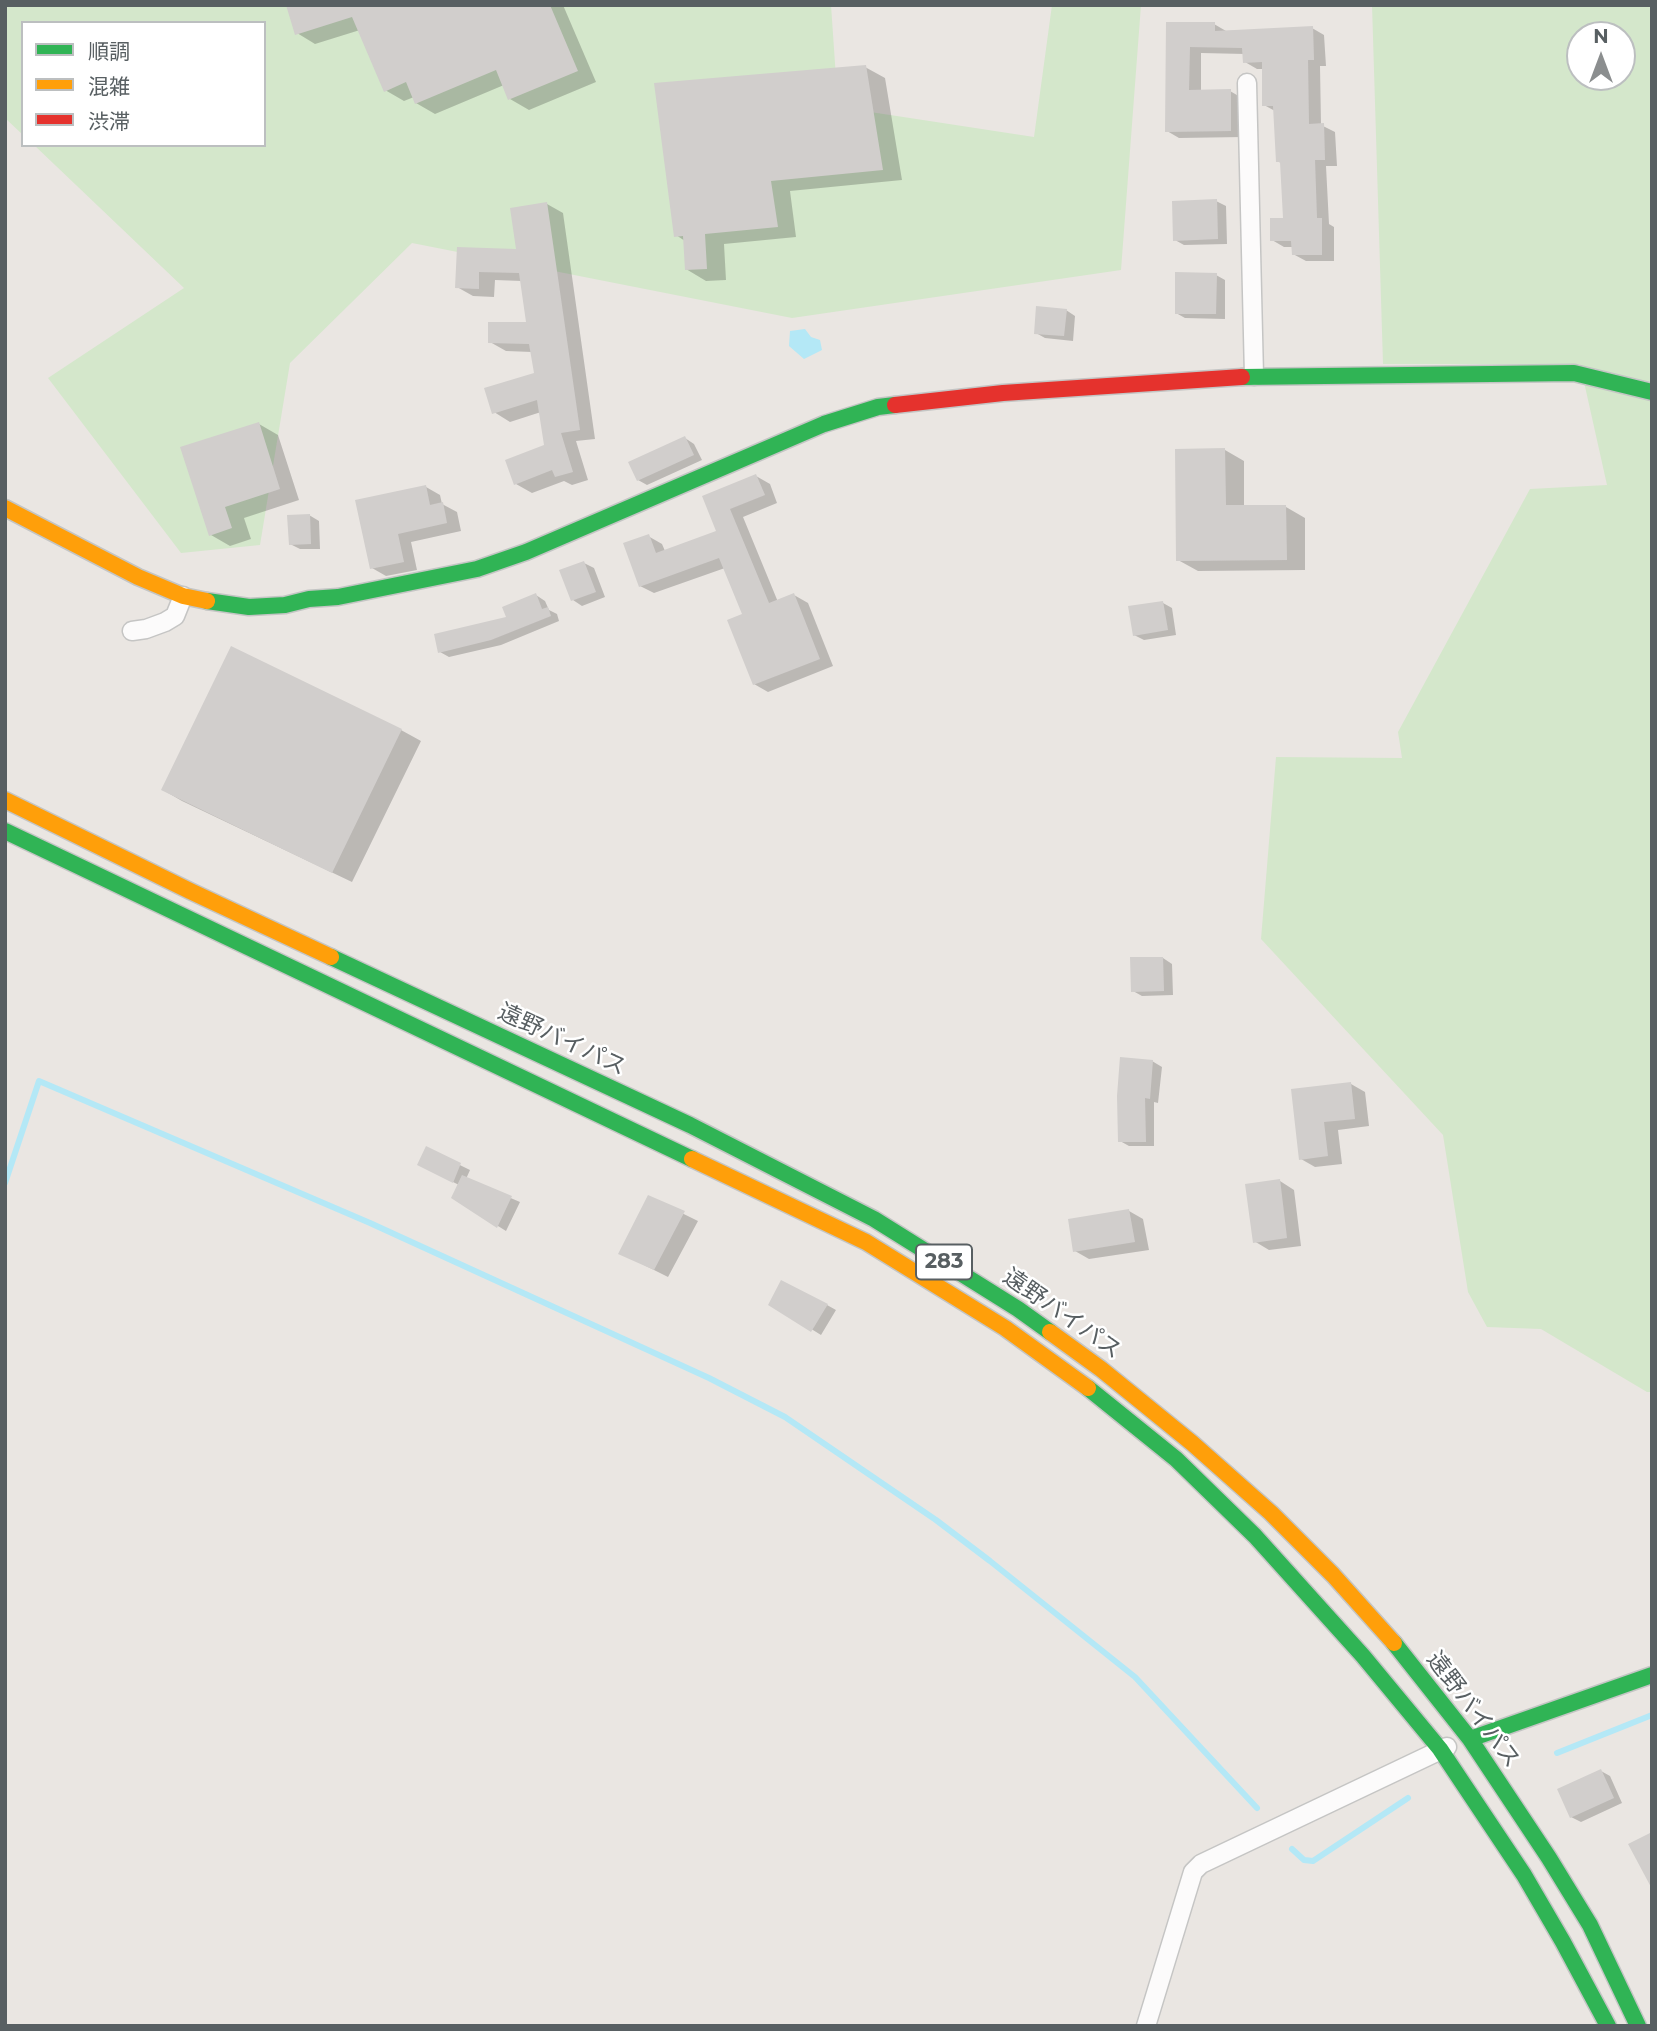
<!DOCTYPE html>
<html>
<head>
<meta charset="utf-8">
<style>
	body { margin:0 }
	#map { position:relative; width:1657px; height:2031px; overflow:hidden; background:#eae6e2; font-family:Montserrat,"Noto Sans JP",sans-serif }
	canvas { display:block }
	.frame { position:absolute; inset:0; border:7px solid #585f62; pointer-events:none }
	.legend { position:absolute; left:21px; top:21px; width:245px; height:126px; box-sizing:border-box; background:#fff; border:2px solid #bcbfc0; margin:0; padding:9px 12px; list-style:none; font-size:21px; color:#585f62 }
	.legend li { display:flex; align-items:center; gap:14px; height:35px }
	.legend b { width:35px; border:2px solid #bcbfc0 }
	.north { position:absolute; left:1566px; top:21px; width:70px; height:70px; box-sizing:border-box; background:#fff; border:2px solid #bcbfc0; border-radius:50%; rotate:0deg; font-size:19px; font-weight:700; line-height:28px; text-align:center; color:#585f62 }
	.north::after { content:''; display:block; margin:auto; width:24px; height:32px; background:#8b8e8f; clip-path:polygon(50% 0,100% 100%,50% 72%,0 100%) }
</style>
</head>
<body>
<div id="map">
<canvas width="1657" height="2031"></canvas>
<div class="frame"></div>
<ul class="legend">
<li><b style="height:9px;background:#30b455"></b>順調</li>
<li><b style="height:9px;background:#ff9f0a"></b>混雑</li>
<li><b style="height:9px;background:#e5322d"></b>渋滞</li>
</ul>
<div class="north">N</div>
</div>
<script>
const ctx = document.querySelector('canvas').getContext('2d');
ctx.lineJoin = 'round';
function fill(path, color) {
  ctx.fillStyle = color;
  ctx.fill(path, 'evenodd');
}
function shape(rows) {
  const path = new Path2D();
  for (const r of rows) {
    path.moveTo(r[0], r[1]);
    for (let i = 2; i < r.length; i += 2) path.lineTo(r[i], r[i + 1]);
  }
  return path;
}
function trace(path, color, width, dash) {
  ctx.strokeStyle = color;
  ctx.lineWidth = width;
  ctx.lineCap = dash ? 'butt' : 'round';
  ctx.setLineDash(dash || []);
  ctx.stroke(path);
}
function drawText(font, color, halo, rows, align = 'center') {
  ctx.font = font + ' Montserrat,"Noto Sans JP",sans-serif';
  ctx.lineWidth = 5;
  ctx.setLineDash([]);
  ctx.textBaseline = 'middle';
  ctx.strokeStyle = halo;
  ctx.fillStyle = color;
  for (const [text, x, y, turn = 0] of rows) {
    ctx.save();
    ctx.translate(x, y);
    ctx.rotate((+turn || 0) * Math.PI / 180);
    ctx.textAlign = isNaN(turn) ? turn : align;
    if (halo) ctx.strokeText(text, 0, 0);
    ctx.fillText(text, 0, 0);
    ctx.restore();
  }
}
const green = shape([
	[5,5,831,5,838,107,1034,137,1052,5,1141,5,1121,270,792,318,412,243,290,363,260,545,181,553,48,378,184,288,34,145,264,145,264,23,23,23,23,135,5,118],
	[1372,5,1652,5,1652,1392,1647,1392,1541,1329,1487,1327,1468,1292,1443,1135,1261,939,1276,757,1402,758,1398,732,1530,489,1607,485,1580,364,1383,364],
	[1580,35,1622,35,1622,77,1580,77]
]);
const water = shape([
	[805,329,811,337,820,340,822,350,804,359,789,346,790,331]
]);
const shadow = shape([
	[288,5,563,5,596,82,529,110,510,99,504,85,435,114,416,103,414,97,404,101,385,90,360,30,315,44,297,33],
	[1168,23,1214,24,1226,31,1312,28,1324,35,1326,66,1320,66,1321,125,1335,132,1337,166,1326,166,1329,224,1334,227,1334,261,1306,261,1293,254,1293,247,1284,247,1272,240,1285,220,1281,163,1277,161,1275,111,1264,105,1263,69,1257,69,1245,62,1245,54,1201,53,1201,91,1230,91,1242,98,1243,137,1179,138,1167,131],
	[865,67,885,78,902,180,790,191,796,237,724,244,726,280,706,281,686,269,685,241,676,235],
	[1216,201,1226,206,1227,244,1184,245,1175,240],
	[547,204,563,213,595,439,576,441,588,480,572,485,564,481,532,493,516,484,546,446,541,412,510,422,494,412,536,375,532,352,506,351,490,342,528,324,522,281,495,280,494,297,473,296,457,287,458,249,518,251],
	[1216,275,1225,280,1225,319,1185,318,1176,313],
	[1066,310,1075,316,1073,341,1045,338,1036,333],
	[259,424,278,435,299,500,244,518,251,539,230,546,211,535],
	[685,438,694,444,702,460,647,485,638,480],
	[1225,450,1244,461,1244,507,1286,507,1305,518,1305,570,1198,571,1178,560],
	[756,476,770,484,777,503,743,517,778,602,794,595,808,603,833,666,768,692,754,684,744,615,725,568,654,593,640,586,648,536,662,544,665,551,719,532,705,497],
	[426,487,440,495,442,504,457,512,461,531,411,542,417,570,386,576,372,568],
	[309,515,319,521,320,549,300,549,290,544],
	[584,563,594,568,605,597,582,606,573,600],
	[536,595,545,601,549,610,557,614,559,621,501,645,449,657,440,652,508,618],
	[1163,603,1172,608,1176,635,1144,640,1134,635],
	[401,730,421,741,352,882,182,801,163,790],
	[1163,958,1172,964,1173,995,1142,996,1133,991],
	[1152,1061,1162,1067,1158,1103,1154,1102,1154,1146,1129,1146,1120,1141],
	[1351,1084,1365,1092,1369,1126,1338,1130,1342,1164,1315,1167,1301,1159,1293,1090],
	[427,1149,470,1170,466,1179,520,1202,506,1231,498,1226,459,1185,429,1170],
	[1280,1181,1294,1190,1301,1246,1269,1250,1254,1241],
	[649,1197,698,1221,668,1277,620,1253],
	[1129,1211,1143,1219,1149,1250,1089,1259,1075,1251],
	[771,1304,827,1305,836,1310,821,1335],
	[1601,1771,1610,1776,1622,1803,1581,1822,1571,1817]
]);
const stream = shape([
	[5,1183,39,1081,370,1223,709,1378,785,1417,936,1520,990,1561,1135,1677,1257,1808],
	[1557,1753,1652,1715],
	[1292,1849,1304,1860,1313,1861,1408,1798]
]);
const building = shape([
	[286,5,550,5,578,71,508,100,496,70,415,104,406,82,384,92,352,17,295,35],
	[1166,22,1215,22,1215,31,1313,26,1314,60,1308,60,1309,124,1324,123,1325,160,1315,160,1317,218,1322,218,1322,255,1292,255,1291,241,1270,241,1270,218,1283,218,1280,162,1276,162,1273,106,1262,106,1262,62,1243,63,1242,48,1190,47,1189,90,1231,89,1231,131,1165,132],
	[866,65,883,170,771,181,778,227,705,234,707,269,685,270,683,236,674,237,654,83],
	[1217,199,1218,239,1173,241,1172,201],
	[547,202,580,430,561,433,573,472,555,477,552,470,514,485,505,460,544,445,537,400,492,414,484,388,534,373,529,344,488,343,488,322,526,322,519,273,479,272,479,289,455,288,457,247,516,249,510,208],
	[1175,272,1217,273,1216,314,1175,314],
	[1036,306,1067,309,1064,336,1034,334],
	[259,422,280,489,225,507,232,528,209,536,180,447],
	[685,436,694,455,637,481,628,462],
	[1225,448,1226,505,1286,505,1287,560,1176,561,1175,449],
	[756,474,765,495,730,509,769,603,794,593,820,659,753,685,727,620,742,614,719,558,639,587,623,543,649,534,656,553,716,531,702,496],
	[426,485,430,505,443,502,447,523,398,534,404,562,370,569,355,500],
	[310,514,311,544,289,545,287,515],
	[584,561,596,592,571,601,559,570],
	[536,593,542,609,548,607,551,616,491,640,438,653,434,634,506,617,502,607],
	[1163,601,1168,630,1133,636,1128,606],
	[231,646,402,729,332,873,161,790],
	[1130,957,1163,957,1164,991,1131,992],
	[1120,1057,1153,1060,1150,1099,1145,1098,1146,1142,1118,1142,1117,1096],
	[1351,1082,1355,1119,1324,1122,1328,1156,1299,1160,1291,1089],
	[426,1146,461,1163,453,1183,417,1165],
	[462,1175,512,1196,497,1228,451,1198],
	[1280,1179,1287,1238,1253,1243,1245,1184],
	[648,1195,685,1211,654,1270,618,1254],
	[1129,1209,1135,1242,1073,1252,1068,1219],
	[781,1280,828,1304,811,1332,768,1305],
	[1601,1769,1614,1798,1570,1818,1557,1789],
	[1652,1832,1652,1889,1628,1844]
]);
const street = shape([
	[1247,83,1254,376],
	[132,631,146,629,165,622,175,616,183,596],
	[1146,2026,1193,1872,1201,1864,1447,1747]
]);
const fast = shape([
	[1242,377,1574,373,1652,392],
	[207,601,249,607,285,605,309,599,338,597,477,569,526,552,824,424,878,407,895,405],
	[5,831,692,1159],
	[331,957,690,1125,874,1219,1018,1309,1050,1332],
	[1088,1388,1176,1459,1255,1536,1363,1656,1440,1749,1524,1875,1563,1942,1608,2026],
	[1394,1643,1470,1739,1549,1858,1590,1925,1638,2026],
	[1470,1739,1652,1675]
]);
const slow = shape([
	[5,508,138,577,183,596,207,601],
	[5,800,190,891,331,957],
	[692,1159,866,1242,1005,1328,1088,1388],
	[1050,1332,1101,1369,1192,1443,1271,1513,1333,1575,1394,1643]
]);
const jam = shape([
	[895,405,1003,393,1242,377]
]);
const shields = [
	[944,1262,56]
];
const shieldNames = [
	["283",944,1262]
];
const streetNames = [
	["遠野バイパス",562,1040,25],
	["遠野バイパス",1062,1314,35],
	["遠野バイパス",1473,1710,53]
];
fill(green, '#d4e7cb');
fill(water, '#b4e8f6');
fill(shadow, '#0003');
trace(stream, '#b4e8f6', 6);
fill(building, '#d1cecc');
trace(street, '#c5c5c4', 21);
trace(fast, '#c4c5c4', 19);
trace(slow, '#c4c5c4', 19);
trace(jam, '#c4c5c4', 19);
trace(street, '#fcfbfb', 18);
trace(fast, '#30b455', 16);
trace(slow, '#ff9f0a', 16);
trace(jam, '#e5322d', 16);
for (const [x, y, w] of shields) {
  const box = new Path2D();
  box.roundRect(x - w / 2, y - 17.5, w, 35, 5);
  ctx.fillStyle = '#fff';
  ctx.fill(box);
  trace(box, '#585f62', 2);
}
drawText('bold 21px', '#585f62', null, shieldNames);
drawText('23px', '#585f62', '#fff', streetNames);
</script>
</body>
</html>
